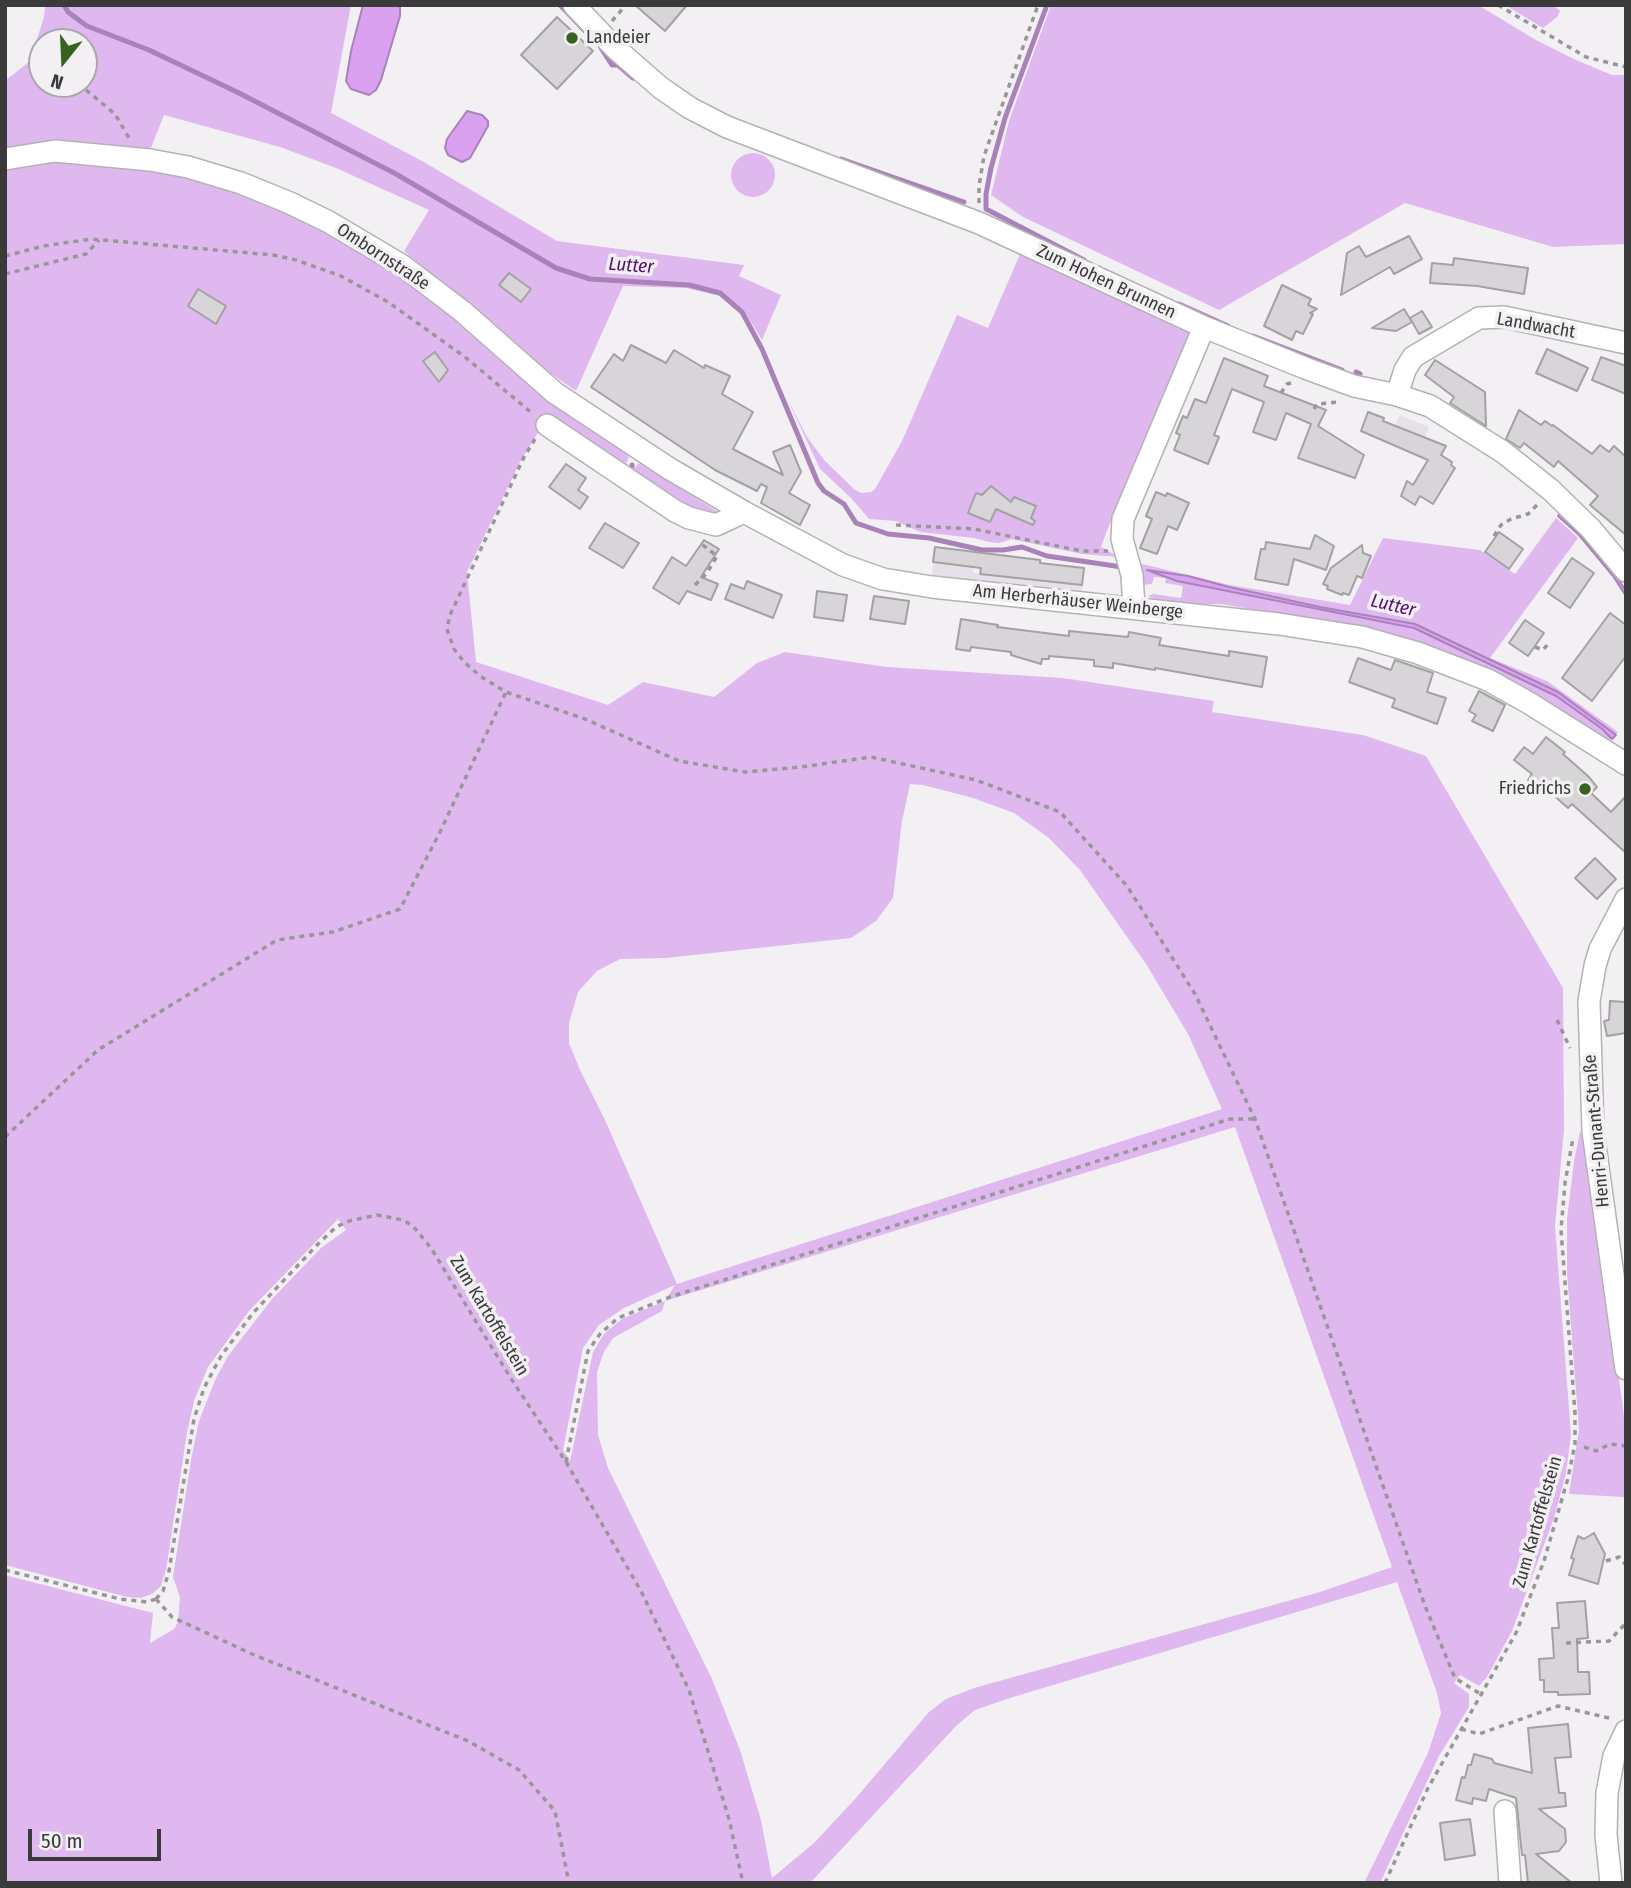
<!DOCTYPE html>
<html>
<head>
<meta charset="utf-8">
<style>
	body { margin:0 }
	#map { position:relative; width:1631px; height:1888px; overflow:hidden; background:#f3f0f4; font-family:"Fira Sans Condensed",sans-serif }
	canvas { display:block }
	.frame { position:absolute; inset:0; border:7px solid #3b3a3b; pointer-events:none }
	.north { position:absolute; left:28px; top:28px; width:70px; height:70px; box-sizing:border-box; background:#f3f0f4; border:2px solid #a9a7aa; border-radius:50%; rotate:198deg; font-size:19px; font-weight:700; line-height:28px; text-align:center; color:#3b3a3b }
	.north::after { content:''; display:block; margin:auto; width:24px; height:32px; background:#376220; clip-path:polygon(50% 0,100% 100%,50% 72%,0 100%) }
	.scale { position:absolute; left:28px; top:1829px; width:133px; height:32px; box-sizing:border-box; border:4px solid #3b3a3b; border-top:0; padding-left:9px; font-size:21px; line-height:24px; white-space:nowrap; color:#3b3a3b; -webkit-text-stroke:5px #f3f0f4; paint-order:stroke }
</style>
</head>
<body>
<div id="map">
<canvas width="1631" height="1888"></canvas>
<div class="frame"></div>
<div class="north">N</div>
<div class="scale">50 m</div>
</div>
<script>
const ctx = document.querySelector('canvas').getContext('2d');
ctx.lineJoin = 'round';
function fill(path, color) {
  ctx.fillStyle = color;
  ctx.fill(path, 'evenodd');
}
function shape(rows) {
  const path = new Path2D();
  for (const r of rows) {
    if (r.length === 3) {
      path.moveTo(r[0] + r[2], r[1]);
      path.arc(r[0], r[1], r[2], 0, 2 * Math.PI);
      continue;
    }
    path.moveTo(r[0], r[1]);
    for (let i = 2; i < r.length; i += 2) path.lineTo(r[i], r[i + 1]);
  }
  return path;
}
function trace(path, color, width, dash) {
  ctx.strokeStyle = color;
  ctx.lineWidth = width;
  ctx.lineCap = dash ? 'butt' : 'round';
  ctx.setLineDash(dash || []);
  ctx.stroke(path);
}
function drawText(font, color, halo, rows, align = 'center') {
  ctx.font = font + ' "Fira Sans Condensed",sans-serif';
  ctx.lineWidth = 7;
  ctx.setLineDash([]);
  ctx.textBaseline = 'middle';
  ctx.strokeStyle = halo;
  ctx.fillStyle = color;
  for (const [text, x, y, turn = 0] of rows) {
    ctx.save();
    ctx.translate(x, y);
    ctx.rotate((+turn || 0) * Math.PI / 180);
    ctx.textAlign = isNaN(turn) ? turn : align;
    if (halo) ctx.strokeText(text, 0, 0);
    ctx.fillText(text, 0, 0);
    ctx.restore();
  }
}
const built = shape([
	[1400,415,1429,427,1418,455,1388,443],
	[935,547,975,552,973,573,980,574,1023,558,1040,560,1038,579,1053,581,1055,565,1084,568,1082,591,932,575]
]);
const green = shape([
	[45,5,351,5,331,113,424,162,557,241,744,265,739,276,781,295,762,340,744,311,729,298,686,288,623,286,576,391,528,358,474,308,404,251,429,210,336,168,280,147,164,115,143,168,243,193,321,228,400,277,436,303,525,382,561,409,613,440,629,457,626,464,633,469,639,463,723,515,710,520,542,426,520,462,467,572,476,662,608,705,643,682,714,697,757,663,785,652,887,667,1063,678,1214,701,1212,712,1363,735,1426,756,1563,988,1564,1129,1555,1226,1571,1435,1566,1473,1554,1518,1512,1631,1487,1677,1479,1686,1460,1675,1454,1683,1469,1694,1469,1707,1439,1756,1380,1883,1364,1883,1428,1753,1441,1713,1437,1693,1397,1582,1013,1697,975,1710,956,1726,810,1883,5,1883,5,1575,153,1613,150,1643,174,1629,178,1622,180,1597,173,1577,191,1460,199,1421,216,1378,228,1356,272,1299,321,1248,346,1230,338,1219,249,1311,208,1367,194,1401,187,1433,166,1570,161,1586,152,1594,141,1598,127,1597,5,1565,5,81,30,61,44,17],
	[42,42,84,42,84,84,42,84],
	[910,784,923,785,973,798,1014,813,1049,838,1080,870,1146,964,1188,1034,1222,1109,677,1284,605,1120,580,1070,569,1043,569,1023,578,992,597,971,620,959,666,958,851,938,876,921,893,898,902,821],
	[1235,1127,1392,1567,1320,1592,974,1688,946,1699,929,1712,855,1799,814,1843,772,1878,761,1820,740,1750,712,1679,608,1468,598,1435,597,1372,604,1352,613,1338,662,1311,665,1301],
	[675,1285,665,1301,622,1319,604,1334,593,1352,570,1461,563,1450,583,1348,599,1325,624,1308],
	[1051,5,1478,5,1536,40,1576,60,1612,75,1626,75,1626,244,1553,247,1405,203,1219,310,1023,217,991,195,1009,121],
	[1505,5,1553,5,1560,11,1557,17,1543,28],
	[753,175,22],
	[1021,252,1191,334,1106,533,1101,547,1119,557,1082,554,1011,539,999,543,989,542,974,538,920,532,896,521,869,519,851,498,820,469,786,396,807,437,824,460,854,489,861,493,871,492,875,489,902,441,957,315,988,328],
	[1556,518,1578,538,1490,658,1547,681,1618,732,1607,743,1544,702,1279,614,1221,604,1182,604,1158,601,1148,596,1153,594,1181,598,1183,586,1165,583,1166,578,1154,577,1152,584,1142,585,1138,563,1230,585,1350,605,1383,538,1480,550,1515,574],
	[1584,1130,1623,1408,1626,1440,1624,1497,1569,1494,1579,1430,1567,1273,1567,1219,1574,1161,1580,1132]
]);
const water = shape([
	[363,5,400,5,400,16,381,80,376,90,369,95,351,89,346,81,351,51,363,5],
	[467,111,482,115,488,121,488,126,470,158,462,162,448,155,445,148,447,139,467,111],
	[1561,513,1614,573,1626,591,1626,596,1613,576,1579,535,1558,516,1561,513],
	[1147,570,1188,576,1229,587,1320,607,1415,624,1558,692,1616,735,1612,739,1601,728,1556,696,1414,628,1177,581,1147,570]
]);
const stream = shape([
	[64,5,68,12,87,26,149,50,239,93,396,174,556,268,590,279,689,285,720,293,742,312,762,349,818,483,824,491,844,504,856,523,888,534,929,538,982,550,1003,550,1022,547,1047,556,1122,567],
	[560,5,585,31],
	[1047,5,1005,118,991,168,986,194,986,209,1084,260],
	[601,48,612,65,618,65,633,78],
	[841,159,964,202],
	[1179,304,1228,326],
	[1253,336,1342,370],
	[1356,372,1360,374],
	[632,465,632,466]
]);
const building = shape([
	[635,5,687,5,665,31,635,5],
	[557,17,593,51,557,89,521,55,557,17],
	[1409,236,1422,259,1394,274,1390,267,1341,295,1347,253,1359,246,1366,257,1409,236],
	[1454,258,1528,268,1524,294,1477,286,1430,283,1432,263,1453,265,1454,258],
	[509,273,531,289,521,302,499,285,509,273],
	[1282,285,1311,299,1308,305,1317,309,1310,313,1313,314,1303,334,1296,331,1292,340,1264,326,1282,285],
	[198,289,226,306,216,324,188,306,198,289],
	[1404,309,1412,322,1396,331,1372,328,1404,309],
	[1422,311,1432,327,1419,334,1410,318,1422,311],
	[631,345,666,363,674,350,704,368,705,365,730,376,722,394,753,412,733,449,783,475,773,452,790,445,801,472,789,493,810,505,800,525,761,503,767,487,761,484,757,491,715,470,591,387,614,354,623,361,631,345],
	[1547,349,1588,368,1577,391,1536,373,1547,349],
	[435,352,448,370,439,382,423,361,435,352],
	[1601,357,1626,366,1626,394,1592,380,1601,357],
	[1224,358,1268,376,1264,386,1326,410,1318,426,1364,455,1355,478,1298,458,1311,424,1286,413,1276,440,1253,432,1264,402,1232,389,1214,435,1219,437,1208,464,1174,450,1180,435,1176,433,1183,416,1187,418,1195,399,1206,403,1224,358],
	[1435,360,1485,392,1486,426,1450,403,1454,397,1425,375,1435,360],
	[1519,410,1541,425,1545,421,1552,426,1553,425,1592,454,1600,445,1609,452,1614,446,1626,457,1626,535,1590,505,1598,496,1558,461,1554,467,1524,443,1520,448,1506,439,1519,410],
	[1368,412,1384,418,1383,421,1446,446,1441,455,1452,462,1451,465,1455,468,1433,504,1420,496,1415,505,1401,496,1407,481,1413,485,1428,460,1361,431,1368,412],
	[566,464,586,478,578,490,588,497,580,509,549,487,566,464],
	[991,486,1011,502,1014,497,1036,506,1031,518,1035,521,1033,525,996,509,990,522,968,513,976,493,982,495,991,486],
	[1156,492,1166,496,1167,493,1189,503,1177,530,1168,526,1157,554,1140,548,1152,519,1146,516,1156,492],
	[605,523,639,543,623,568,589,548,605,523],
	[1499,532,1523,549,1509,569,1485,552,1499,532],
	[1315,535,1334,546,1326,570,1294,559,1288,585,1255,579,1261,549,1265,549,1266,542,1310,549,1315,535],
	[704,540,719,549,701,577,718,584,711,600,687,591,679,604,653,588,672,557,686,566,704,540],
	[1362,545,1363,553,1371,556,1362,578,1357,576,1349,595,1343,593,1342,595,1327,589,1328,586,1323,584,1331,568,1362,545],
	[935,547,1040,560,1040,563,1084,568,1082,585,980,574,981,568,933,562,935,547],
	[1572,558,1594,573,1570,608,1548,593,1572,558],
	[747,581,782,595,773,618,725,599,731,584,744,589,747,581],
	[817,591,847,595,843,621,814,617,817,591],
	[874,596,909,601,905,624,870,619,874,596],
	[1610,613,1626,625,1626,656,1592,701,1562,678,1610,613],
	[961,619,998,625,997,627,1069,636,1069,631,1128,637,1129,632,1161,638,1159,645,1229,656,1229,651,1267,657,1262,687,1155,668,1155,670,1113,663,1113,668,1094,666,1094,660,1049,656,1049,659,1042,659,1041,664,1011,655,1011,652,971,647,970,651,956,649,961,619],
	[1525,620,1544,633,1528,656,1509,643,1525,620],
	[1358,658,1391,670,1395,660,1433,673,1427,692,1446,698,1437,724,1392,707,1395,699,1349,682,1358,658],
	[1479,691,1505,705,1493,731,1472,721,1476,715,1469,711,1479,691],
	[1546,737,1565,752,1563,754,1589,777,1597,787,1591,793,1611,812,1626,796,1626,853,1572,804,1568,808,1542,785,1539,788,1528,780,1532,774,1514,760,1524,747,1533,754,1546,737],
	[1595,858,1616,879,1597,899,1575,878,1595,858],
	[1610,1001,1625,1002,1626,1033,1607,1036,1604,1021,1609,1020,1610,1001],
	[1594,1533,1605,1554,1598,1584,1569,1575,1574,1559,1571,1558,1578,1536,1584,1539,1594,1533],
	[1585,1601,1588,1638,1577,1639,1578,1672,1589,1672,1590,1694,1558,1695,1558,1692,1544,1692,1544,1680,1540,1680,1539,1659,1554,1658,1552,1628,1559,1628,1557,1603,1585,1601],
	[1568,1724,1571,1757,1555,1758,1559,1793,1565,1793,1566,1806,1539,1809,1565,1829,1566,1842,1559,1851,1536,1854,1572,1883,1528,1883,1525,1855,1522,1855,1516,1798,1489,1789,1486,1801,1473,1798,1472,1804,1456,1800,1462,1777,1465,1778,1468,1765,1471,1765,1474,1754,1492,1759,1494,1763,1532,1773,1528,1728,1568,1724],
	[1470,1819,1475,1855,1445,1860,1440,1823,1470,1819]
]);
const path = shape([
	[1498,5,1586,57,1626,67],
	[612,21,626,5],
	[86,90,115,114,129,138],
	[979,203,979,186,984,156,1038,5],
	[5,256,44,246,91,239,273,255,296,260,341,276,388,302,465,357,533,414],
	[5,274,86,254,99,240],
	[1281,393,1287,384,1291,383],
	[1314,409,1317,404,1340,402],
	[535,439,524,457,450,615,447,629,454,649,464,662,480,676,506,692,585,719,679,761,745,772,801,767,871,757,976,780,1060,812,1127,886,1195,994,1255,1119,1425,1606,1455,1678,1482,1695],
	[896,525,974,529,1082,551,1108,551],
	[1494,536,1501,525,1511,519,1528,514,1538,504],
	[695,585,707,573,717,556,700,543],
	[1535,647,1543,650,1548,644],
	[1557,1020,1570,1048],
	[5,1137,98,1050,277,940,333,932,400,909,439,834,506,692],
	[1584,1447,1596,1451,1610,1444,1626,1446],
	[566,1462,588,1351,600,1334,618,1318,670,1297,1230,1119,1255,1119],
	[1606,1561,1619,1557,1626,1565],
	[5,1570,120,1599,147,1602,156,1599],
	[156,1599,163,1591,169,1571,194,1419,204,1388,221,1356,253,1313,319,1243,336,1227,349,1221,377,1215,403,1220,413,1226,431,1248,510,1377,566,1462,641,1591,689,1690,729,1819,743,1883],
	[156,1599,172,1617,252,1654,468,1741,519,1770,555,1811,569,1883],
	[1566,1643,1609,1641,1626,1623],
	[1461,1729,1479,1734,1558,1706,1613,1719],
	[1385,1883,1428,1788,1516,1633,1544,1561,1568,1478,1575,1444,1575,1413,1561,1230,1565,1183,1573,1138]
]);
const street = shape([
	[574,5,615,48,661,88,690,108,727,127,979,223,1204,327,1305,368,1354,386,1397,395,1430,406,1503,452,1551,490,1591,529,1626,571],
	[5,159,55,151,150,160,188,167,241,183,290,203,329,222,403,266,462,311,555,393,670,469,744,512,843,565,883,579,932,587,1279,624,1362,637,1418,653,1488,680,1529,703,1626,764],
	[1397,395,1405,370,1413,357,1479,318,1504,317,1626,343],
	[547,425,675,511,689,518,716,525,744,512],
	[1134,607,1132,575,1122,539,1123,519,1204,327],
	[1626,899,1600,949,1595,966,1589,1001,1593,1131,1626,1369],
	[1505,1811,1510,1883],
	[1611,1883,1606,1835,1607,1793,1614,1756,1626,1731]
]);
const markers = [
	[572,38,7,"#376220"],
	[1585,789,7,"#376220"]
];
const poiNames = [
	["Landeier",586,38],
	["Friedrichs",1571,789,"right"]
];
const streetNames = [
	["Ombornstraße",383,257,33],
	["Zum Hohen Brunnen",1106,282,25],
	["Landwacht",1536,326,10],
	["Am Herberhäuser Weinberge",1078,602,6],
	["Henri-Dunant-Straße",1597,1131,-95],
	["Zum Kartoffelstein",489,1316,59],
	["Zum Kartoffelstein",1538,1522,-74]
];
const waterNames = [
	["Lutter",631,266,4],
	["Lutter",1393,606,13]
];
fill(built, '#e7e0ea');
fill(green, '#e0b8f0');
fill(water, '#daa1f0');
trace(water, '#aa82ba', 2);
trace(stream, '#aa82ba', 5);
fill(building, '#d8d5d9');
trace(building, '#a3a1a4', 2);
trace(street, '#b5b2b6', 24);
trace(path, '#989699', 3.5, [5, 5]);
trace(street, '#fff', 21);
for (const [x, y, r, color] of markers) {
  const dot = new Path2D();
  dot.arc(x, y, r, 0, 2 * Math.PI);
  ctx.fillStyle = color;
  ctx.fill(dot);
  trace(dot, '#f3f0f4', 2.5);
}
drawText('18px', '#3b3a3b', '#f3f0f4', poiNames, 'left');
drawText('18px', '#3b3a3b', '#f3f0f4', streetNames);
drawText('italic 19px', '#570e6e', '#f3f0f4', waterNames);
</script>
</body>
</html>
